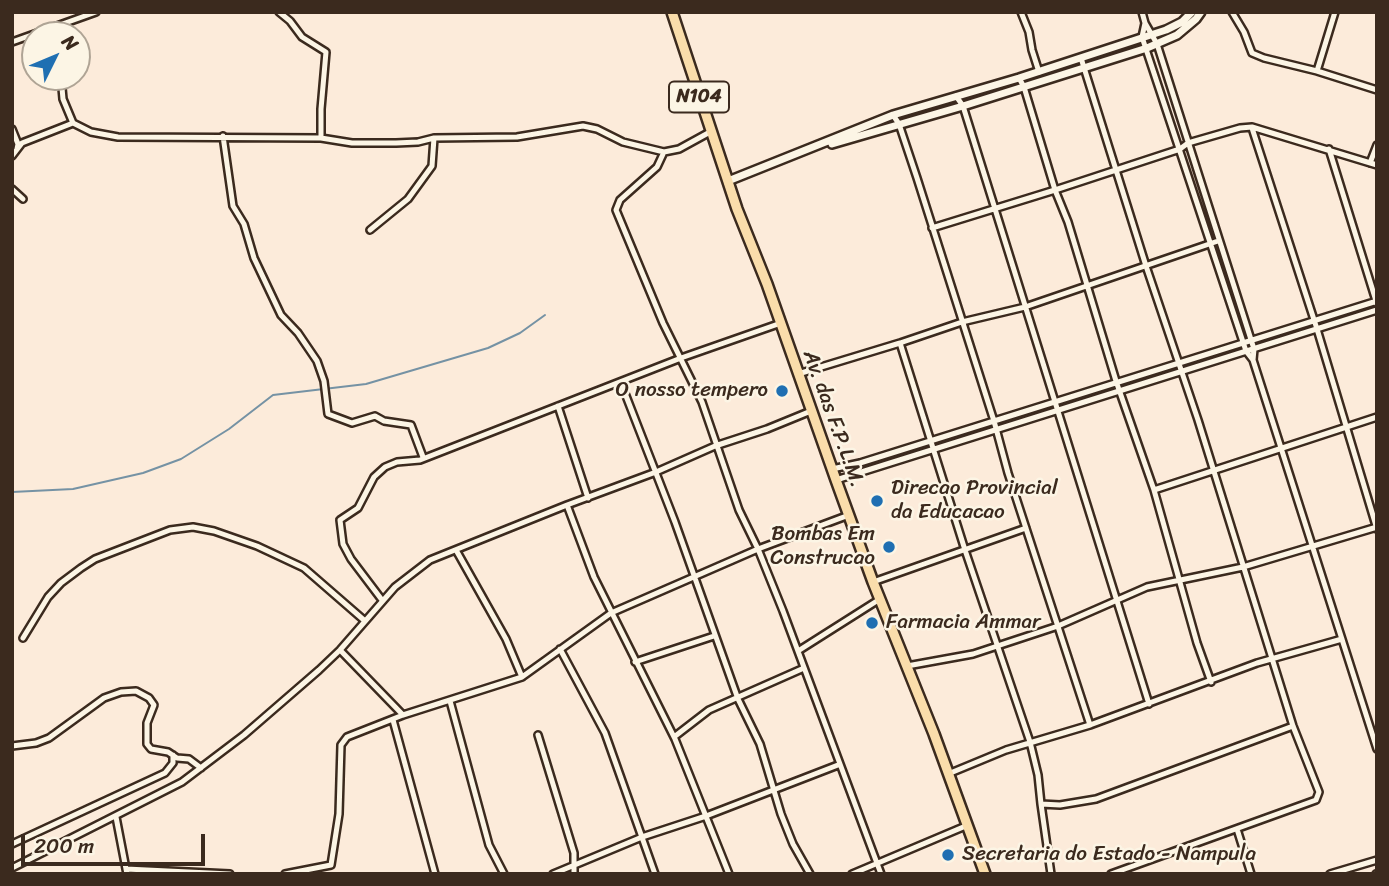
<!DOCTYPE html>
<html>
<head>
<meta charset="utf-8">
<style>
	body { margin:0 }
	#map { position:relative; width:1389px; height:886px; overflow:hidden; background:#fcebda; font-family:Sriracha,sans-serif }
	canvas { display:block }
	.frame { position:absolute; inset:0; border:14px solid #3b2a1e; pointer-events:none }
	.north { position:absolute; left:21px; top:21px; width:70px; height:70px; box-sizing:border-box; background:#fcf5e5; border:2px solid #afa495; border-radius:50%; rotate:47deg; font-size:19px; font-weight:700; line-height:28px; text-align:center; color:#3b2a1e }
	.north::after { content:''; display:block; margin:auto; width:24px; height:32px; background:#1f6fb2; clip-path:polygon(50% 0,100% 100%,50% 72%,0 100%) }
	.scale { position:absolute; left:21px; top:834px; width:184px; height:32px; box-sizing:border-box; border:4px solid #3b2a1e; border-top:0; padding-left:9px; font-size:21px; line-height:24px; white-space:nowrap; color:#3b2a1e; -webkit-text-stroke:5px #fcf5e5; paint-order:stroke }
</style>
</head>
<body>
<div id="map">
<canvas width="1389" height="886"></canvas>
<div class="frame"></div>
<div class="north">N</div>
<div class="scale">200 m</div>
</div>
<script>
const ctx = document.querySelector('canvas').getContext('2d');
ctx.lineJoin = 'round';
function shape(rows) {
  const path = new Path2D();
  for (const r of rows) {
    path.moveTo(r[0], r[1]);
    for (let i = 2; i < r.length; i += 2) path.lineTo(r[i], r[i + 1]);
  }
  return path;
}
function trace(path, color, width, dash) {
  ctx.strokeStyle = color;
  ctx.lineWidth = width;
  ctx.lineCap = dash ? 'butt' : 'round';
  ctx.setLineDash(dash || []);
  ctx.stroke(path);
}
function drawText(font, color, halo, rows, align = 'center') {
  ctx.font = font + ' Sriracha,sans-serif';
  ctx.lineWidth = 5;
  ctx.setLineDash([]);
  ctx.textBaseline = 'middle';
  ctx.strokeStyle = halo;
  ctx.fillStyle = color;
  for (const [text, x, y, turn = 0] of rows) {
    ctx.save();
    ctx.translate(x, y);
    ctx.rotate((+turn || 0) * Math.PI / 180);
    ctx.textAlign = isNaN(turn) ? turn : align;
    if (halo) ctx.strokeText(text, 0, 0);
    ctx.fillText(text, 0, 0);
    ctx.restore();
  }
}
const stream = shape([
	[12,492,73,489,143,473,181,459,229,429,273,395,366,384,488,348,520,333,545,315]
]);
const minor = shape([
	[279,12,290,21,302,37,326,52,321,109,321,138],
	[1021,12,1029,32,1032,50,1039,72],
	[1142,12,1145,23,1157,44,1254,349,1253,360,1377,749],
	[1232,12,1244,32,1252,53,1264,58,1317,71,1377,90],
	[1145,23,1142,37,1246,351,1253,360],
	[66,24,66,35],
	[12,42,96,12],
	[1081,58,1146,266,1198,420,1293,726,1319,792,1316,800,1111,874],
	[1317,71,1335,12],
	[61,77,63,99,73,123,91,132,118,137,321,138,352,143,396,143,418,142,434,138,517,137,583,126,597,129,623,142,664,152,679,149,710,132],
	[1019,78,1024,87,1055,190,1068,222,1116,381,1154,490,1197,643,1211,682],
	[956,96,963,106,1149,704],
	[893,115,899,124,917,178,994,421,1008,473,1090,725],
	[1252,128,1317,329,1377,529],
	[12,129,18,144,17,149],
	[223,136,233,206,244,224,254,258,281,315,298,333,317,361,324,381,328,414,352,423,375,416,384,421,411,425,423,457],
	[1329,149,1377,304],
	[664,152,657,167,620,200,616,210,663,323,702,402,739,510,758,549,783,611,881,874],
	[12,156,22,143,73,123],
	[1370,163,1377,145],
	[12,189,23,199],
	[932,228,1055,190,1180,149,1188,143,1240,128,1252,127,1377,165],
	[370,230,408,199,432,166,434,138],
	[900,343,965,550,1030,742,1038,775,1041,804,1060,805,1096,799,1293,726],
	[798,374,900,343,962,322,1025,307,1218,241],
	[621,383,675,522,738,699,760,744,781,814,793,844,810,874],
	[558,406,588,498],
	[832,469,860,463,1377,301],
	[836,480,1377,310],
	[1154,490,1377,417],
	[567,505,594,577,675,739,729,874],
	[456,550,506,639,522,677],
	[873,582,1026,528],
	[382,600,351,559,343,544,340,520,358,508,374,477,385,467,397,462,420,460,681,358,781,323],
	[23,638,48,597,61,583,81,568,95,559,170,530,193,527,214,531,257,546,304,568,365,621],
	[560,649,605,733,655,874],
	[340,650,403,715],
	[798,651,880,599],
	[635,662,714,636],
	[907,666,973,654,1058,626,1147,587,1243,567,1377,527],
	[450,701,489,845,504,874],
	[393,720,435,874],
	[538,735,574,853,574,874],
	[674,737,709,710,804,668],
	[12,746,36,743,49,738,104,698,121,692,136,691,149,698,154,705,147,723,147,744,151,749,168,752,177,758,189,759,201,768],
	[948,774,1006,750,1090,725,1257,663,1342,639],
	[1041,804,1051,874],
	[116,817,127,874],
	[1237,829,1251,874],
	[12,844,165,773,173,763,173,755],
	[12,868,182,782,244,735,319,670,340,650,395,587,430,560,567,505,656,472,715,446,767,429,811,411],
	[126,869,230,874],
	[285,874,331,865,339,814,341,745,347,737,403,715,522,677,611,613,758,549,849,515],
	[553,874,642,837,706,816,838,765],
	[852,874,968,825],
	[1330,874,1377,860],
	[1376,874,1377,874]
]);
const tertiary = shape([
	[832,144,963,106,1147,48,1177,35,1196,19,1201,12],
	[728,181,893,115,1019,78,1166,30,1182,22,1192,12]
]);
const primary = shape([
	[672,12,737,209,767,284,836,480,873,582,934,734,985,874]
]);
const markers = [
	[782,391,7,"#1f6fb2"],
	[877,501,7,"#1f6fb2"],
	[889,547,7,"#1f6fb2"],
	[872,623,7,"#1f6fb2"],
	[948,855,7,"#1f6fb2"]
];
const shields = [
	[699,97,60]
];
const shieldNames = [
	["N104",699,97]
];
const poiNames = [
	["O nosso tempero",768,391,"right"],
	["Direcao Provincial",891,489],
	["da Educacao",891,513],
	["Bombas Em",875,535,"right"],
	["Construcao",875,559,"right"],
	["Farmacia Ammar",886,623],
	["Secretaria do Estado - Nampula",962,855]
];
const streetNames = [
	["Av. das F.P.L.M.",833,419,70]
];
trace(stream, '#7592a4', 2);
trace(minor, '#3b2a1e', 10);
trace(tertiary, '#3b2a1e', 12);
trace(primary, '#3b2a1e', 14);
trace(minor, '#fcf5e5', 5);
trace(tertiary, '#fcf5e5', 7);
trace(primary, '#faddab', 9);
for (const [x, y, r, color] of markers) {
  const dot = new Path2D();
  dot.arc(x, y, r, 0, 2 * Math.PI);
  ctx.fillStyle = color;
  ctx.fill(dot);
  trace(dot, '#fcf5e5', 2.5);
}
for (const [x, y, w] of shields) {
  const box = new Path2D();
  box.roundRect(x - w / 2, y - 15.5, w, 31, 5);
  ctx.fillStyle = '#fcf5e5';
  ctx.fill(box);
  trace(box, '#3b2a1e', 2);
}
drawText('bold 19px', '#3b2a1e', null, shieldNames);
drawText('21px', '#3b2a1e', '#fcf5e5', poiNames, 'left');
drawText('21px', '#3b2a1e', '#fcf5e5', streetNames);
</script>
</body>
</html>
